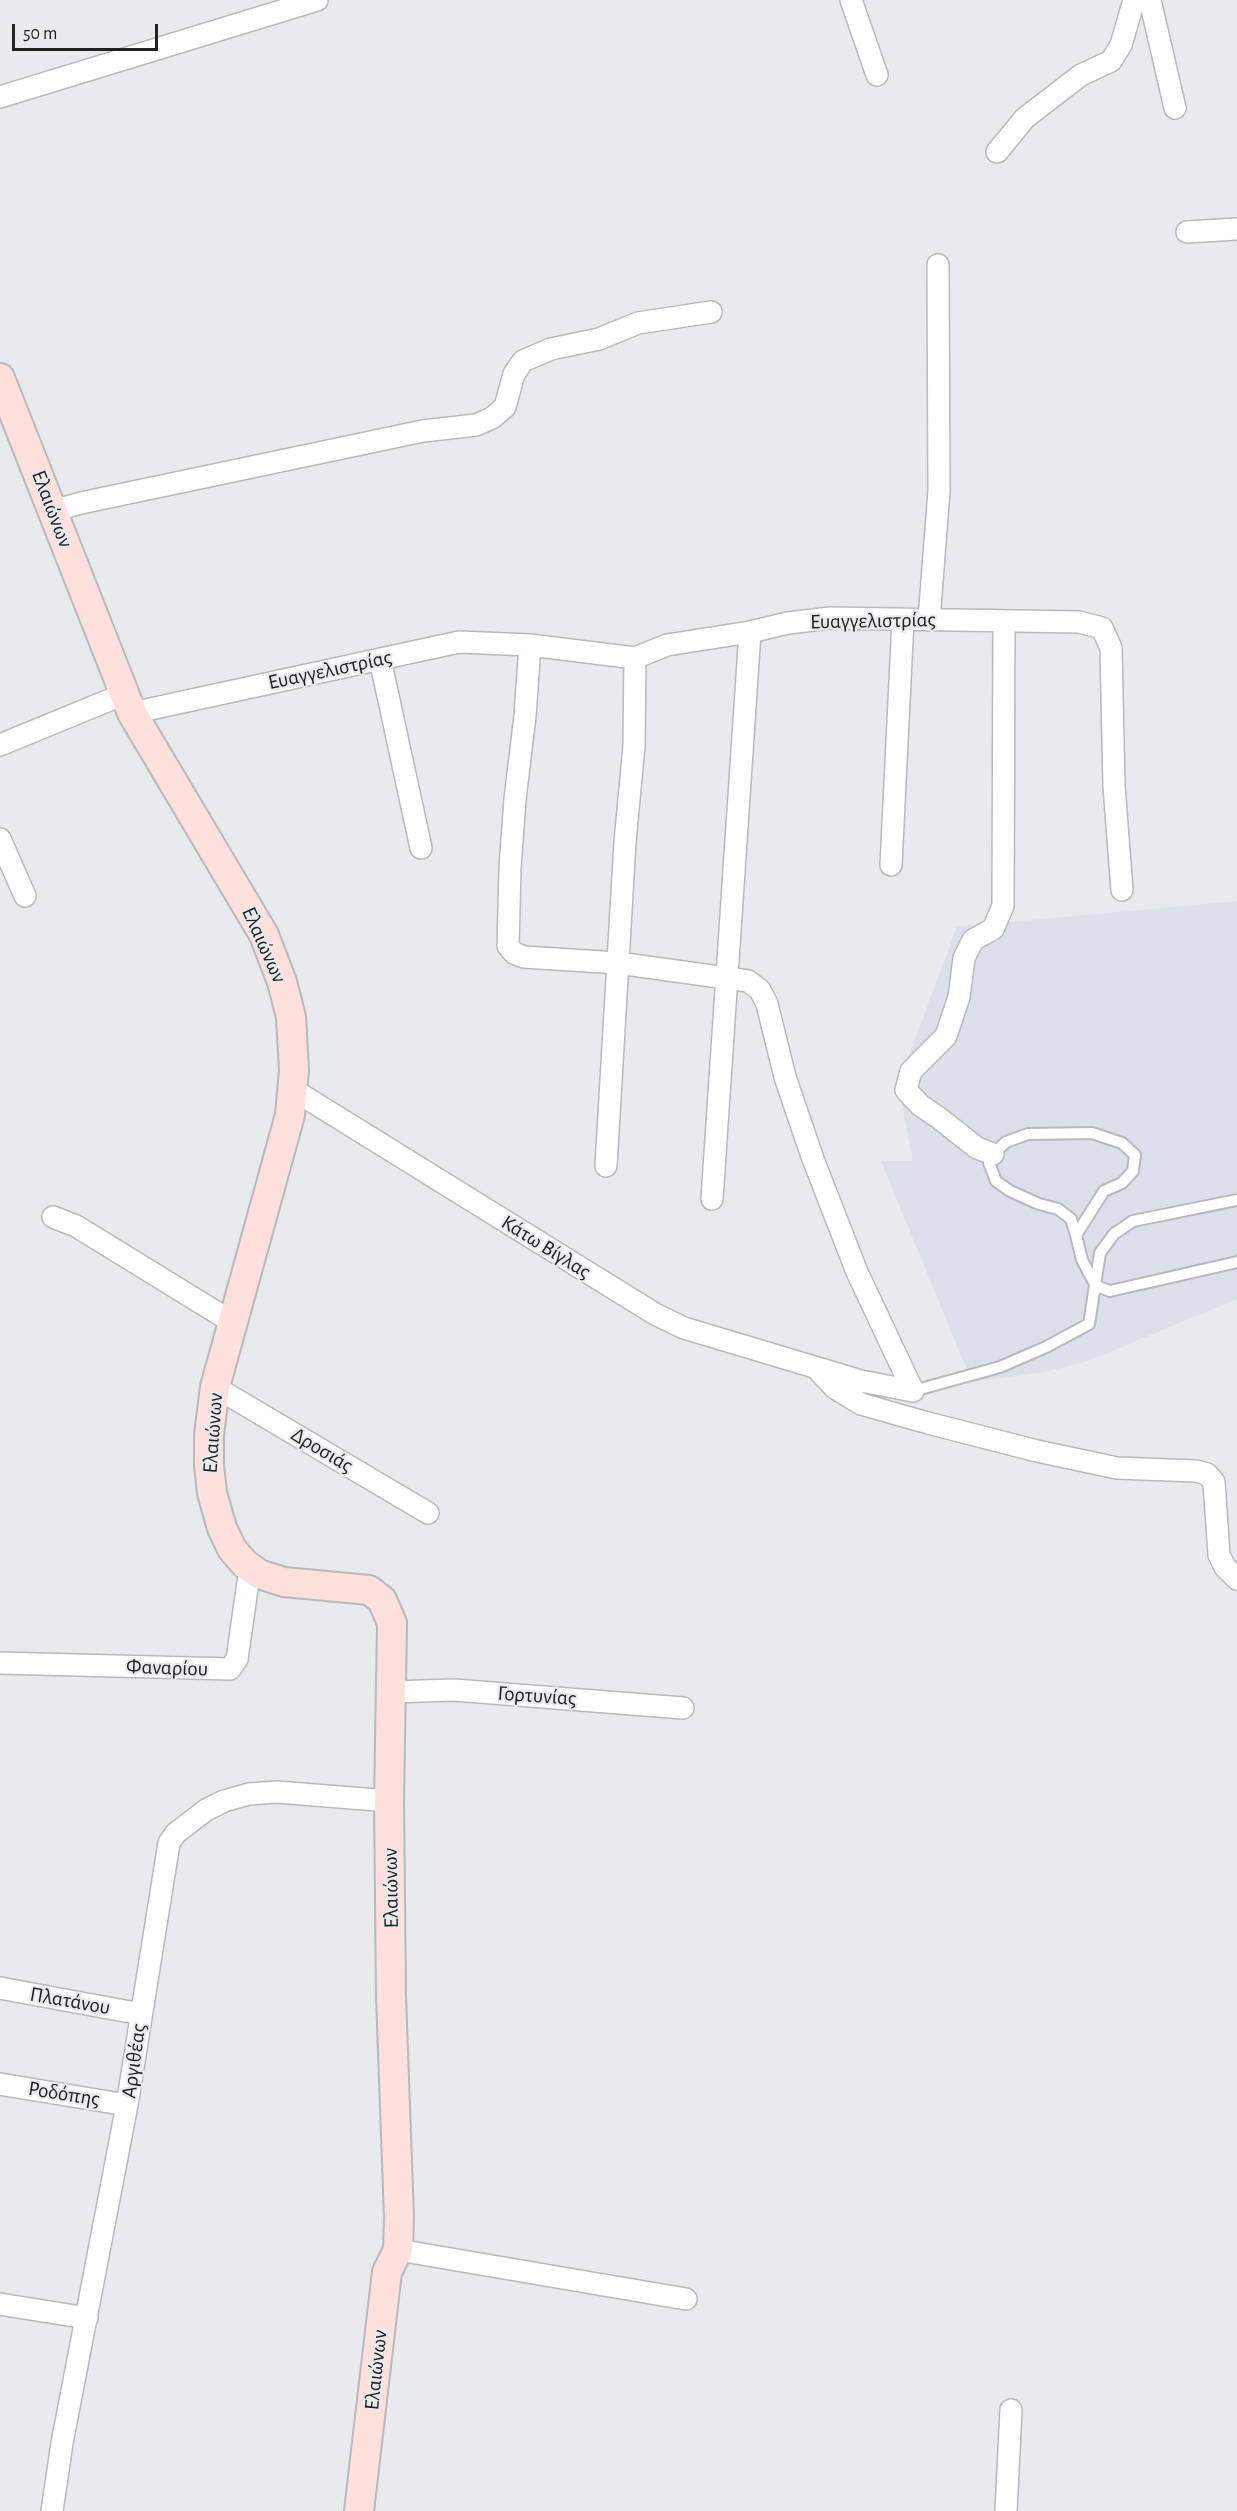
<!DOCTYPE html>
<html>
<head>
<meta charset="utf-8">
<style>
	body { margin:0 }
	#map { position:relative; width:1237px; height:2511px; overflow:hidden; background:#e8eaee; font-family:"Alegreya Sans",sans-serif }
	canvas { display:block }
	.scale { position:absolute; left:12px; top:24px; width:146px; height:27px; box-sizing:border-box; border:3px solid #202122; border-top:0; padding-left:8px; font-size:18px; line-height:21px; white-space:nowrap; color:#202122; -webkit-text-stroke:4px #e8eaee; paint-order:stroke }
</style>
</head>
<body>
<div id="map">
<canvas width="1237" height="2511"></canvas>
<div class="scale">50 m</div>
</div>
<script>
const ctx = document.querySelector('canvas').getContext('2d');
ctx.lineJoin = 'round';
function fill(path, color) {
  ctx.fillStyle = color;
  ctx.fill(path, 'evenodd');
}
function shape(rows) {
  const path = new Path2D();
  for (const r of rows) {
    path.moveTo(r[0], r[1]);
    for (let i = 2; i < r.length; i += 2) path.lineTo(r[i], r[i + 1]);
  }
  return path;
}
function trace(path, color, width, dash) {
  ctx.strokeStyle = color;
  ctx.lineWidth = width;
  ctx.lineCap = dash ? 'butt' : 'round';
  ctx.setLineDash(dash || []);
  ctx.stroke(path);
}
function drawText(font, color, halo, rows, align = 'center') {
  ctx.font = font + ' "Alegreya Sans",sans-serif';
  ctx.lineWidth = 4.5;
  ctx.setLineDash([]);
  ctx.textBaseline = 'middle';
  ctx.strokeStyle = halo;
  ctx.fillStyle = color;
  for (const [text, x, y, turn = 0] of rows) {
    ctx.save();
    ctx.translate(x, y);
    ctx.rotate((+turn || 0) * Math.PI / 180);
    ctx.textAlign = isNaN(turn) ? turn : align;
    if (halo) ctx.strokeText(text, 0, 0);
    ctx.fillText(text, 0, 0);
    ctx.restore();
  }
}
const built = shape([
	[1237,901,1237,1299,1088,1361,1045,1372,972,1382,881,1161,913,1161,898,1085,957,927]
]);
const service = shape([
	[1076,1235,1071,1219,1058,1209,1039,1204,1010,1191,996,1181,989,1163,993,1154,1006,1142,1028,1134,1092,1133,1122,1143,1135,1155,1133,1171,1122,1183,1104,1191,1076,1235,1082,1260,1096,1286,1110,1291,1237,1262],
	[913,1391,1000,1367,1046,1347,1089,1324,1100,1253,1114,1234,1133,1221,1237,1200]
]);
const minor = shape([
	[851,0,877,75],
	[1150,0,1175,108],
	[0,97,317,0],
	[997,152,1025,118,1081,75,1111,61,1121,45,1134,0],
	[1187,232,1237,229],
	[52,511,81,503,423,431,476,425,492,418,505,407,514,374,523,361,551,349,599,339,638,323,711,312],
	[929,620,939,491,938,265],
	[530,645,525,716,515,799,510,868,508,946,514,953,524,957,618,963,748,981,760,990,767,1004,785,1077,813,1159,857,1272,913,1391],
	[380,659,421,848],
	[132,713,459,642,530,645,635,658,667,645,750,632,788,623,830,618,1079,622,1102,628,1111,648,1114,786,1122,890],
	[0,745,124,694],
	[0,839,25,896],
	[891,865,903,620],
	[292,1089,655,1314,684,1328,861,1381,913,1391],
	[993,1154,977,1148,939,1118,920,1105,906,1090,911,1071,946,1036,959,997,964,958,973,940,993,929,1003,906,1004,621],
	[606,1166,625,842,634,746,635,658],
	[712,1199,750,632],
	[53,1217,76,1226,232,1322],
	[818,1370,835,1388,861,1404,928,1423,1037,1451,1117,1468,1196,1471,1207,1474,1214,1482,1219,1555,1225,1567,1237,1579],
	[215,1387,428,1513],
	[0,1663,230,1669,237,1659,250,1568],
	[391,1692,454,1690,683,1708],
	[0,1988,141,2014],
	[0,2084,127,2105],
	[398,2250,686,2299],
	[0,2304,87,2318],
	[52,2511,62,2443,127,2105,169,1843,176,1833,206,1810,224,1801,249,1794,277,1792,389,1801],
	[1006,2511,1011,2410]
]);
const secondary = shape([
	[0,378,132,713,264,935,282,982,291,1017,294,1070,290,1115,215,1387,209,1435,209,1465,212,1493,222,1528,232,1549,245,1564,259,1574,284,1582,369,1590,382,1600,392,1623,389,1801,391,1996,399,2218,398,2250,387,2272,359,2511]
]);
const streetNames = [
	["Ελαιώνων",52,509,69],
	["Ευαγγελιστρίας",873,621,-1],
	["Ευαγγελιστρίας",330,670,-12],
	["Ελαιώνων",264,945,66],
	["Κάτω Βίγλας",546,1247,32],
	["Ελαιώνων",213,1433,-86],
	["Δροσιάς",322,1450,31],
	["Φαναρίου",167,1668,2],
	["Γορτυνίας",537,1696,4],
	["Ελαιώνων",391,1888,-91],
	["Πλατάνου",70,2001,10],
	["Αργιθέας",134,2061,-82],
	["Ροδόπης",64,2094,9],
	["Ελαιώνων",376,2370,-84]
];
fill(built, '#dbe0eb');
trace(service, '#b7b9bc', 14);
trace(minor, '#b7b9bc', 24);
trace(secondary, '#b7b9bc', 32);
trace(service, '#fff', 10);
trace(minor, '#fff', 21);
trace(secondary, '#fee0dd', 28);
drawText('21px', '#202122', '#e8eaee', streetNames);
</script>
</body>
</html>
